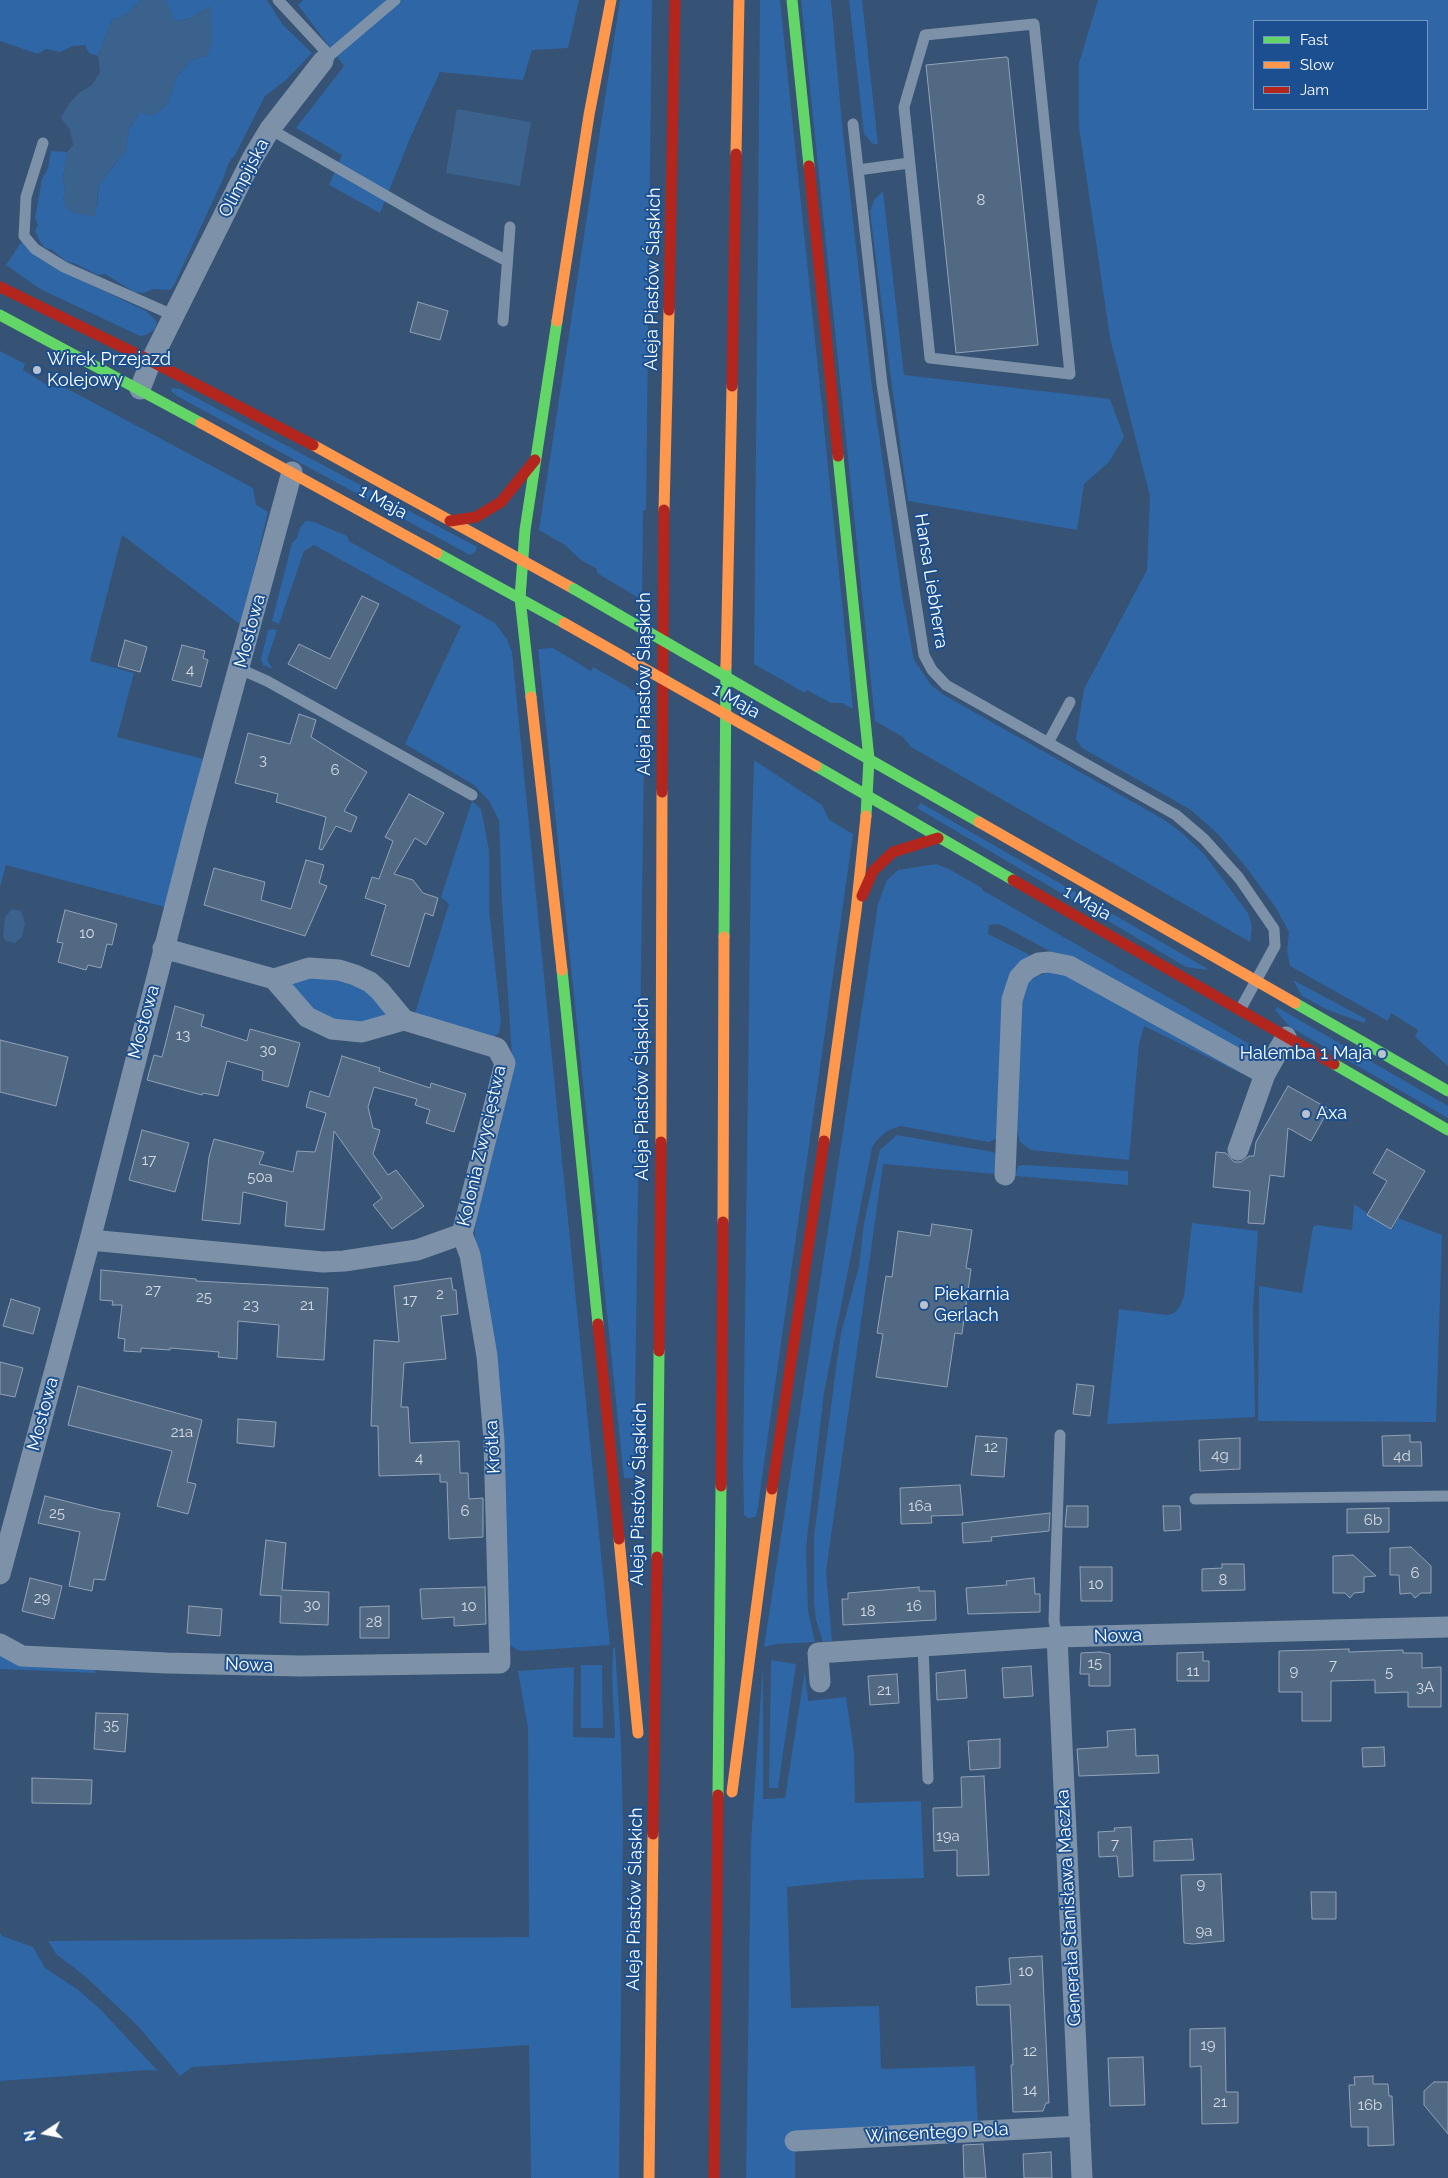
<!DOCTYPE html>
<html>
<head>
<meta charset="utf-8">
<style>
	body { margin:0 }
	#map { position:relative; width:1448px; height:2178px; overflow:hidden; background:#365274; font-family:Raleway,sans-serif }
	canvas { display:block }
	.legend { position:absolute; left:1253px; top:20px; width:175px; height:90px; box-sizing:border-box; background:#1b4f8f; border:1px solid #7695bc; margin:0; padding:6px 9px; list-style:none; font-size:15px; color:#fff }
	.legend li { display:flex; align-items:center; gap:10px; height:25px }
	.legend b { width:25px; border:1px solid #7695bc }
	.north { position:absolute; left:20px; top:2108px; width:50px; height:50px; -webkit-text-stroke:4px #1b4f8f; paint-order:stroke; rotate:259deg; font-size:14px; font-weight:700; line-height:20px; text-align:center; color:#fff }
	.north::after { content:''; display:block; margin:auto; width:18px; height:22px; background:#fff; clip-path:polygon(50% 0,100% 100%,50% 72%,0 100%) }
</style>
</head>
<body>
<div id="map">
<canvas width="1448" height="2178"></canvas>
<ul class="legend">
<li><b style="height:6px;background:#63d668"></b>Fast</li>
<li><b style="height:6px;background:#ff974d"></b>Slow</li>
<li><b style="height:6px;background:#b3261e"></b>Jam</li>
</ul>
<div class="north">N</div>
</div>
<script>
const ctx = document.querySelector('canvas').getContext('2d');
ctx.lineJoin = 'round';
function fill(path, color) {
  ctx.fillStyle = color;
  ctx.fill(path, 'evenodd');
}
function shape(rows) {
  const path = new Path2D();
  for (const r of rows) {
    path.moveTo(r[0], r[1]);
    for (let i = 2; i < r.length; i += 2) path.lineTo(r[i], r[i + 1]);
  }
  return path;
}
function trace(path, color, width, dash) {
  ctx.strokeStyle = color;
  ctx.lineWidth = width;
  ctx.lineCap = dash ? 'butt' : 'round';
  ctx.setLineDash(dash || []);
  ctx.stroke(path);
}
function drawText(font, color, halo, rows, align = 'center') {
  ctx.font = font + ' Raleway,sans-serif';
  ctx.lineWidth = 4;
  ctx.setLineDash([]);
  ctx.textBaseline = 'middle';
  ctx.strokeStyle = halo;
  ctx.fillStyle = color;
  for (const [text, x, y, turn = 0] of rows) {
    ctx.save();
    ctx.translate(x, y);
    ctx.rotate((+turn || 0) * Math.PI / 180);
    ctx.textAlign = isNaN(turn) ? turn : align;
    if (halo) ctx.strokeText(text, 0, 0);
    ctx.fillText(text, 0, 0);
    ctx.restore();
  }
}
const green = shape([
	[0,0,141,0,126,15,112,20,98,56,89,53,85,45,73,46,60,52,46,49,38,54,0,41],
	[166,0,267,0,283,25,312,53,286,80,265,96,235,155,229,162,223,179,174,285,170,290,153,289,144,293,134,292,105,274,98,275,74,263,67,262,52,250,45,248,39,240,35,231,38,225,35,218,42,179,48,168,51,151,67,152,63,179,65,192,63,201,97,206,99,185,126,150,129,129,139,113,154,115,168,103,177,76,191,60,207,56,211,6,189,19,174,21],
	[303,0,579,0,568,48,532,50,523,80,440,72,411,136,380,213,329,185,342,155,296,128,344,66,298,5],
	[620,0,652,0,646,510,643,510,642,600,597,573,597,569,581,560,565,545,539,530],
	[760,0,780,0,853,709,842,703,831,703,807,690,805,693,754,664],
	[801,0,831,0,842,124,872,387,902,595,914,660,931,685,944,695,1163,819,1181,832,1204,854,1248,913,1252,926,1250,942,911,747,903,737,875,721],
	[849,0,862,0,878,144,873,144,864,134],
	[1098,0,1448,0,1448,1066,1415,1037,1418,1030,1391,1013,1388,1021,1290,966,1287,951,1289,932,1276,908,1246,867,1218,834,1191,810,1082,748,1076,739,1084,689,1147,570,1150,496,1110,338,1079,127,1079,63],
	[1254,21,1427,21,1427,109,1254,109],
	[883,191,904,375,1110,399,1124,437,1109,462,1084,484,1077,530,908,501,891,379,870,211,874,200],
	[22,241,34,255,52,266,146,311,157,322,155,329,146,335,140,336,40,289,6,265],
	[0,351,25,364,23,370,50,387,66,388,253,488,256,505,268,512,241,625,122,535,90,661,134,673,117,737,203,759,165,907,6,865,0,887],
	[172,388,180,389,477,547,476,551,470,555,177,396,171,391],
	[306,521,314,522,347,536,349,541,495,623,507,639,512,652,610,1645,525,1651,517,1650,510,1645,495,1348,475,1237,475,1214,512,1057,502,903,499,820,489,801,474,785,405,744,461,626,314,545,304,551,279,624,272,621,292,543,296,539,301,526],
	[272,629,277,630,267,660,273,669,263,665,261,659,268,630],
	[553,648,591,671,593,667,642,695,642,750,644,756,634,1478,624,1478,538,649],
	[754,760,822,805,829,820,853,834,757,1513,755,1517,748,1518,744,1515,743,1465,751,852],
	[472,801,481,809,489,850,489,909,501,1022,499,1033,493,1038,414,1016,449,904,441,897],
	[921,803,1208,969,1207,970,1186,967,917,808],
	[936,864,949,869,982,888,982,890,1265,1053,1265,1059,1251,1060,1005,927,998,924,989,925,988,934,1032,956,1027,958,999,1138,988,1142,900,1126,887,1131,876,1141,872,1148,824,1393,806,1548,808,1610,815,1642,777,1644,764,1647,878,904,887,880,898,870],
	[1053,971,1062,973,1255,1080,1144,1026,1139,1044,1129,1160,1031,1150,1020,1142,1017,1131,1019,1002,1030,978],
	[327,976,367,991,391,1012,376,1023,325,1020,290,988,293,980],
	[1293,980,1366,1019,1364,1023,1328,1010,1302,996],
	[1277,1007,1448,1106,1448,1118,1290,1027,1275,1010],
	[897,1135,993,1152,996,1154,996,1174,883,1164,826,1572,832,1641,823,1642,816,1620,814,1604,814,1536,836,1368,841,1333,859,1266,864,1223,878,1158,880,1150],
	[1023,1165,1128,1171,1128,1185,1015,1176,1018,1166],
	[1354,1204,1392,1230,1398,1218,1442,1235,1436,1422,1258,1421,1259,1286,1302,1293,1313,1227,1316,1225,1352,1230],
	[1192,1223,1258,1231,1253,1311,1255,1417,1107,1424,1119,1309,1167,1315,1174,1313,1180,1306,1184,1296],
	[615,1647,621,1741,623,1828,619,2178,531,2178,529,2045,192,2067,180,2076,138,2026,87,1978,56,1954,48,1941,529,1937,528,1728,518,1671,574,1667,573,1737,615,1738,612,1677,613,1648],
	[0,1653,94,1669,96,1673,0,1669],
	[771,1660,796,1664,778,1788,769,1788],
	[763,1664,763,1799,785,1798,805,1670,808,1701,846,1697,854,1751,855,1803,921,1801,924,1878,855,1880,787,1887,791,2008,879,2006,881,2069,975,2066,978,2126,795,2136,795,2178,746,2178,751,1841],
	[581,1665,602,1665,603,1728,581,1728],
	[0,1933,2,1936,33,1947,45,1968,77,1989,100,2009,158,2071,148,2070,0,2081]
]);
const water = shape([
	[141,0,166,0,175,21,189,19,211,6,212,43,207,56,191,60,177,76,168,103,154,115,139,113,129,129,126,150,99,185,95,217,74,213,65,207,63,201,65,192,63,180,67,152,73,145,70,130,61,118,68,105,80,92,92,85,100,72,98,56,112,20,126,15],
	[457,109,531,122,520,186,446,173],
	[12,909,21,911,25,923,22,937,15,943,6,941,3,937,5,917]
]);
const building = shape([
	[1006,57,1008,58,1010,79,1038,345,956,353,926,65,1006,57],
	[418,302,448,311,440,340,410,332,418,302],
	[362,596,379,604,336,689,288,664,299,644,330,659,362,596],
	[125,640,147,647,140,672,118,666,125,640],
	[182,645,205,651,203,658,208,660,201,687,172,680,182,645],
	[299,714,316,720,311,737,367,772,344,811,357,817,351,832,336,826,322,850,319,849,326,817,276,802,278,794,235,783,248,733,290,744,299,714],
	[409,794,444,813,426,845,415,838,394,874,413,880,423,893,438,898,433,916,425,913,409,967,371,955,386,905,365,898,372,877,379,879,393,841,385,837,409,794],
	[306,860,324,865,319,883,327,886,305,936,204,905,214,868,265,882,261,900,291,909,306,860],
	[65,910,117,924,112,945,107,944,101,968,88,965,86,970,58,962,63,943,57,942,65,910],
	[175,1006,204,1015,201,1026,247,1041,250,1029,300,1043,288,1087,262,1080,263,1071,227,1061,218,1096,203,1093,202,1095,147,1080,154,1055,162,1057,175,1006],
	[0,1040,68,1057,56,1106,0,1092,0,1040],
	[342,1056,380,1068,379,1071,430,1088,431,1083,466,1094,454,1132,426,1123,430,1110,415,1105,417,1099,374,1087,368,1107,373,1128,380,1130,373,1154,388,1175,396,1170,424,1206,392,1229,373,1205,382,1198,334,1131,324,1230,285,1226,287,1202,243,1192,240,1224,202,1220,209,1157,214,1139,264,1152,259,1164,293,1172,297,1151,315,1152,326,1113,306,1107,310,1091,329,1097,342,1056],
	[1288,1086,1329,1109,1311,1141,1288,1128,1284,1177,1270,1175,1264,1224,1248,1223,1250,1191,1213,1187,1216,1152,1226,1153,1234,1162,1241,1162,1249,1156,1254,1156,1256,1142,1288,1086],
	[142,1130,189,1143,175,1192,129,1180,142,1130],
	[1387,1149,1425,1171,1391,1229,1367,1215,1387,1181,1373,1173,1387,1149],
	[932,1224,972,1230,966,1268,971,1269,962,1334,955,1333,947,1387,876,1377,883,1334,877,1333,886,1276,892,1277,898,1231,930,1236,932,1224],
	[101,1270,196,1279,196,1281,328,1288,324,1360,277,1357,279,1325,238,1321,237,1359,218,1357,219,1352,170,1348,170,1350,141,1348,141,1352,124,1351,125,1339,118,1338,122,1305,112,1305,113,1301,100,1300,101,1270],
	[451,1278,453,1290,456,1290,458,1314,441,1316,446,1359,404,1363,401,1407,408,1407,410,1443,459,1441,460,1473,468,1473,469,1499,483,1498,483,1537,449,1539,447,1482,440,1482,440,1474,379,1476,378,1426,371,1426,374,1340,399,1342,394,1286,451,1278],
	[11,1299,40,1308,33,1334,3,1326,11,1299],
	[0,1362,23,1368,15,1397,0,1394,0,1362],
	[1077,1384,1094,1386,1090,1416,1073,1414,1077,1384],
	[78,1386,202,1420,187,1482,196,1484,188,1514,157,1506,172,1451,68,1425,78,1386],
	[238,1419,276,1422,274,1447,237,1443,238,1419],
	[1410,1435,1410,1442,1421,1442,1422,1466,1383,1466,1382,1436,1410,1435],
	[976,1436,1007,1438,1004,1477,971,1475,976,1436],
	[1240,1438,1240,1469,1200,1471,1199,1440,1240,1438],
	[960,1485,963,1515,931,1516,932,1523,901,1524,900,1488,960,1485],
	[45,1496,101,1510,120,1513,105,1580,94,1579,92,1591,69,1586,80,1532,38,1523,45,1496],
	[1067,1506,1088,1506,1088,1527,1065,1527,1067,1506],
	[1163,1506,1180,1506,1181,1530,1164,1531,1163,1506],
	[1389,1508,1389,1532,1347,1533,1347,1509,1389,1508],
	[1050,1513,1049,1531,991,1537,992,1541,963,1543,962,1523,1050,1513],
	[266,1540,286,1543,282,1590,329,1592,328,1625,280,1623,281,1596,260,1595,266,1540],
	[1411,1547,1431,1566,1431,1593,1421,1593,1415,1598,1411,1593,1400,1594,1399,1575,1390,1575,1390,1548,1411,1547],
	[1353,1555,1376,1576,1364,1577,1364,1592,1354,1593,1350,1598,1345,1593,1333,1593,1333,1556,1353,1555],
	[1222,1564,1244,1564,1245,1590,1202,1591,1202,1569,1222,1568,1222,1564],
	[1080,1567,1112,1567,1112,1601,1081,1601,1080,1567],
	[30,1578,62,1586,54,1619,22,1611,30,1578],
	[1034,1578,1035,1594,1040,1594,1040,1612,968,1614,966,1588,1007,1585,1006,1581,1034,1578],
	[485,1587,486,1624,454,1626,454,1617,422,1619,420,1589,485,1587],
	[919,1587,919,1591,935,1591,936,1620,843,1625,842,1599,848,1599,848,1593,919,1587],
	[189,1606,222,1609,220,1636,187,1633,189,1606],
	[389,1606,389,1638,360,1638,360,1607,389,1606],
	[1349,1649,1349,1652,1403,1650,1403,1653,1422,1653,1422,1668,1441,1667,1441,1707,1408,1707,1408,1692,1375,1693,1375,1680,1331,1681,1331,1721,1302,1721,1302,1692,1279,1692,1279,1651,1349,1649],
	[1100,1652,1110,1654,1110,1686,1089,1686,1089,1674,1080,1674,1081,1653,1100,1652],
	[1203,1652,1203,1661,1209,1661,1209,1681,1177,1681,1177,1653,1203,1652],
	[1031,1666,1033,1696,1004,1698,1002,1668,1031,1666],
	[965,1670,967,1698,937,1700,936,1673,965,1670],
	[897,1674,899,1703,870,1705,868,1676,897,1674],
	[96,1713,128,1714,125,1752,94,1749,96,1713],
	[1135,1729,1136,1756,1158,1755,1159,1773,1079,1776,1077,1749,1108,1747,1107,1731,1135,1729],
	[1000,1739,1000,1768,970,1770,968,1741,1000,1739],
	[1384,1747,1385,1766,1363,1767,1362,1748,1384,1747],
	[984,1776,989,1875,957,1876,957,1850,934,1851,933,1808,962,1807,961,1777,984,1776],
	[32,1778,92,1780,91,1804,32,1803,32,1778],
	[1131,1827,1133,1876,1119,1877,1117,1856,1099,1857,1098,1832,1115,1831,1114,1828,1131,1827],
	[1192,1839,1194,1860,1154,1861,1154,1841,1192,1839],
	[1221,1874,1224,1941,1193,1944,1184,1943,1181,1875,1221,1874],
	[1311,1892,1336,1892,1336,1919,1312,1919,1311,1892],
	[1042,1956,1049,2103,1046,2103,1043,2111,1013,2112,1011,2065,1013,2065,1010,2005,977,2005,976,1987,1011,1984,1009,1958,1042,1956],
	[1225,2028,1226,2092,1238,2092,1238,2123,1202,2124,1201,2066,1190,2067,1190,2029,1225,2028],
	[1143,2057,1145,2105,1110,2106,1108,2058,1143,2057],
	[1373,2076,1373,2084,1388,2084,1389,2096,1392,2096,1394,2145,1368,2146,1368,2127,1351,2127,1349,2085,1355,2085,1354,2077,1373,2076],
	[1434,2082,1448,2082,1448,2134,1424,2105,1424,2091,1434,2082],
	[983,2144,986,2178,964,2178,963,2145,983,2144],
	[1051,2152,1052,2178,1024,2178,1023,2154,1051,2152]
]);
const lane = shape([
	[278,0,330,56],
	[1034,24,1070,374,930,358,904,107,925,35,1034,24],
	[323,61,395,0],
	[853,124,882,384,924,655,932,670,946,685,1176,815,1204,839,1239,878,1274,929,1275,946,1240,1010],
	[270,129,430,221,507,261],
	[43,143,26,197,24,236,35,249,64,267,175,316],
	[858,170,909,163],
	[503,321,510,227],
	[240,669,267,681,472,795],
	[1048,743,1070,702],
	[1195,1499,1448,1496],
	[1057,1637,1054,1621,1060,1435],
	[923,1646,928,1779]
]);
const street = shape([
	[140,389,151,361,252,159,270,129,323,61],
	[163,948,274,979,307,1017,332,1029,362,1032,404,1020,497,1048,505,1063,462,1234],
	[274,979,309,968,339,970,355,975,370,982,380,991,404,1020],
	[1238,1150,1265,1074,1286,1037],
	[1005,1175,1012,1000,1019,978,1027,969,1039,963,1049,962,1069,966,1265,1074],
	[90,1240,323,1262,344,1261,417,1250,462,1234],
	[0,1574,90,1240,195,828,292,472],
	[1057,1637,1082,2178],
	[0,1644,22,1656,167,1663,300,1666,500,1663,494,1441,487,1356,470,1255,462,1234],
	[820,1682,818,1653,1057,1637,1448,1627],
	[795,2141,1080,2126]
]);
const fast = shape([
	[792,0,809,166],
	[0,315,201,423],
	[838,456,869,759,866,816],
	[437,553,564,623],
	[531,697,520,598,525,530,557,321],
	[816,729,979,822],
	[816,766,1013,880],
	[724,937,726,666],
	[562,970,598,1324],
	[1295,1003,1448,1091],
	[1334,1064,1448,1130],
	[657,1557,659,1351],
	[718,1795,721,1486]
]);
const slow = shape([
	[736,154,739,0],
	[557,321,589,115,611,0],
	[201,423,437,553],
	[313,445,574,589],
	[664,510,669,310],
	[726,666,732,386],
	[531,697,562,970],
	[979,822,1295,1003],
	[824,1141,856,911,866,816],
	[661,1142,662,792],
	[723,1222,724,937],
	[619,1539,638,1733],
	[732,1792,772,1489],
	[649,2178,653,1834]
]);
const jam = shape([
	[809,166,838,456],
	[0,287,151,361,313,445],
	[669,310,675,0],
	[732,386,736,154],
	[450,521,476,517,501,502,535,460],
	[662,792,664,510],
	[1013,880,1334,1064],
	[862,896,873,871,893,852,938,838],
	[598,1324,619,1539],
	[659,1351,661,1142],
	[721,1486,723,1222],
	[772,1489,824,1141],
	[653,1834,657,1557],
	[714,2178,718,1795]
]);
const fastBridge = shape([
	[574,589,816,729]
]);
const slowBridge = shape([
	[564,623,816,766]
]);
const markers = [
	[37,370,5,"#b9c2ce"],
	[1382,1054,5,"#b9c2ce"],
	[1306,1114,5,"#b9c2ce"],
	[924,1305,5,"#b9c2ce"]
];
const numberNames = [
	["8",981,200],
	["4",190,670],
	["3",263,760],
	["6",335,770],
	["10",87,933],
	["13",183,1035],
	["30",268,1050],
	["17",149,1160],
	["50a",260,1177],
	["27",153,1290],
	["2",440,1294],
	["25",204,1297],
	["17",410,1300],
	["23",251,1305],
	["21",307,1305],
	["21a",182,1432],
	["12",991,1447],
	["4g",1220,1455],
	["4d",1402,1456],
	["4",419,1458],
	["16a",920,1506],
	["6",465,1511],
	["25",57,1513],
	["6b",1373,1520],
	["6",1415,1573],
	["8",1223,1580],
	["10",1096,1584],
	["29",42,1598],
	["30",312,1605],
	["10",469,1606],
	["16",914,1606],
	["18",868,1611],
	["28",374,1622],
	["15",1095,1663],
	["7",1333,1665],
	["11",1193,1671],
	["9",1294,1671],
	["5",1389,1672],
	["3A",1425,1687],
	["21",884,1690],
	["35",111,1725],
	["19a",948,1836],
	["7",1115,1844],
	["9",1201,1884],
	["9a",1204,1931],
	["10",1026,1971],
	["19",1208,2045],
	["12",1030,2051],
	["14",1030,2090],
	["21",1220,2102],
	["16b",1370,2105]
];
const streetNames = [
	["Olimpijska",244,178,-62],
	["Aleja Piastów Śląskich",653,279,-89],
	["1 Maja",383,502,29],
	["Hansa Liebherra",931,581,81],
	["Mostowa",250,631,-75],
	["Aleja Piastów Śląskich",645,684,-90],
	["1 Maja",736,701,30],
	["1 Maja",1087,903,30],
	["Mostowa",144,1022,-75],
	["Aleja Piastów Śląskich",643,1089,-90],
	["Kolonia Zwycięstwa",482,1146,-77],
	["Mostowa",43,1414,-75],
	["Krótka",493,1447,-93],
	["Aleja Piastów Śląskich",639,1494,-89],
	["Nowa",1118,1636,-2],
	["Nowa",249,1665,2],
	["Aleja Piastów Śląskich",635,1899,-89],
	["Generała Stanisława Maczka",1069,1908,-93],
	["Wincentego Pola",937,2133,-3]
];
const poiNames = [
	["Wirek Przejazd",47,360],
	["Kolejowy",47,381],
	["Halemba 1 Maja",1372,1054,"right"],
	["Axa",1316,1114],
	["Piekarnia",934,1295],
	["Gerlach",934,1316]
];
fill(green, '#2f66a5');
fill(water, '#3b618d');
fill(building, '#526984');
trace(building, '#92a2b6', 1);
trace(lane, '#7d92a8', 11);
trace(street, '#7d92a8', 21);
trace(fast, '#63d668', 11);
trace(slow, '#ff974d', 11);
trace(jam, '#b3261e', 11);
trace(fastBridge, '#63d668', 11);
trace(slowBridge, '#ff974d', 11);
for (const [x, y, r, color] of markers) {
  const dot = new Path2D();
  dot.arc(x, y, r, 0, 2 * Math.PI);
  ctx.fillStyle = color;
  ctx.fill(dot);
  trace(dot, '#1b4f8f', 2);
}
drawText('15px', '#d4dae0', null, numberNames);
drawText('18px', '#fff', '#1b4f8f', streetNames);
drawText('18px', '#fff', '#1b4f8f', poiNames, 'left');
</script>
</body>
</html>
